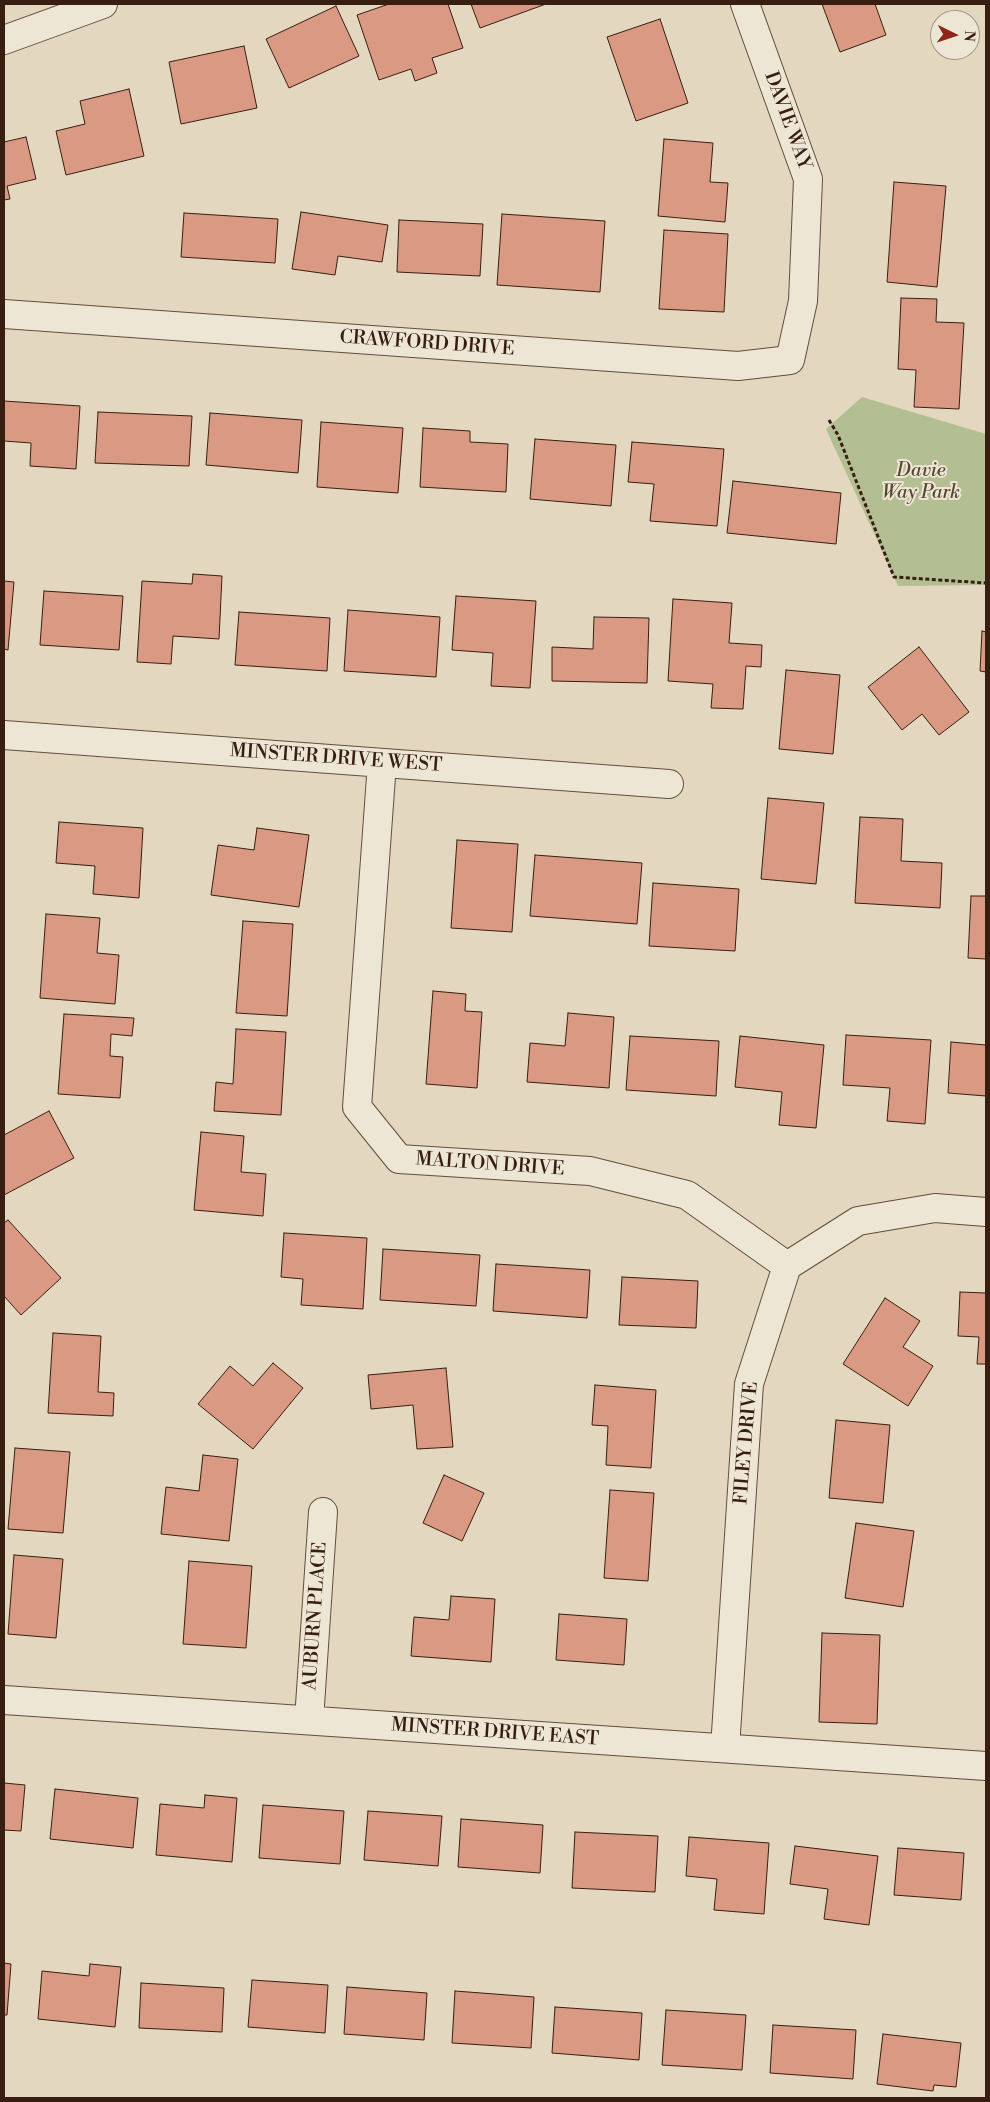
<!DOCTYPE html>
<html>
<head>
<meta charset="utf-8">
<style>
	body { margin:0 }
	#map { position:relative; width:990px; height:2102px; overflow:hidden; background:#e3d8bf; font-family:"Libre Bodoni",serif }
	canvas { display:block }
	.frame { position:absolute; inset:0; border:5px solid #381e11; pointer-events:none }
	.north { position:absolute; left:930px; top:10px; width:50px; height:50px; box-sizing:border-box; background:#ede6d5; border:1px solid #a59687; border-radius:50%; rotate:94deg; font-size:14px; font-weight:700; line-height:20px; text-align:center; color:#381e11 }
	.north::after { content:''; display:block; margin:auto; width:18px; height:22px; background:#8f2418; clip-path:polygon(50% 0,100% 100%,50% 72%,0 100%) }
</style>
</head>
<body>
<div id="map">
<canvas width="990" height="2102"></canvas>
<div class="frame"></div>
<div class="north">N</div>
</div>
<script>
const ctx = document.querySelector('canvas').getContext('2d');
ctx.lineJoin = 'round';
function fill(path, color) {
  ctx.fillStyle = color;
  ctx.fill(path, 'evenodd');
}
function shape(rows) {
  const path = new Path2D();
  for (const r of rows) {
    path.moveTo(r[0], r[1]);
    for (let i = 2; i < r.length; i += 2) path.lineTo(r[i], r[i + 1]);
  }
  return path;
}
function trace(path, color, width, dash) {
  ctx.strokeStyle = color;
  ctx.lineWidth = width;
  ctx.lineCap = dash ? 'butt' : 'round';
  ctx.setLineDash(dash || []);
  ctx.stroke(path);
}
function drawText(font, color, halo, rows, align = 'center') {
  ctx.font = font + ' "Libre Bodoni",serif';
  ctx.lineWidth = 4;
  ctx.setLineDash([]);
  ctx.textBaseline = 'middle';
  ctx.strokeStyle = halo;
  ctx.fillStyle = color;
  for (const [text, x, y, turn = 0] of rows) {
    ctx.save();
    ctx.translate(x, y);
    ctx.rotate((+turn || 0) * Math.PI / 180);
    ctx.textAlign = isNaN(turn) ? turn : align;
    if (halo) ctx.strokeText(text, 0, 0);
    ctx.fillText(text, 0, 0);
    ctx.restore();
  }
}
const green = shape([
	[862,397,986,434,986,585,898,586,826,429]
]);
const building = shape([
	[389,4,448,4,463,48,432,58,437,73,415,81,411,69,379,80,357,15,389,4],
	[471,4,546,4,480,28,471,4],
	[822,4,875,4,886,35,840,52,822,4],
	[336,6,359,56,289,88,266,39,336,6],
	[660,19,688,103,636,121,607,37,660,19],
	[244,46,257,108,181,124,169,62,244,46],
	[129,89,144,156,66,175,56,131,85,124,80,101,129,89],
	[26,137,36,179,7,186,10,199,4,200,4,142,26,137],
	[664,139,713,143,710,182,728,183,725,222,658,216,664,139],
	[894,182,946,186,937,287,887,282,894,182],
	[301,212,388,225,382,262,338,256,335,275,292,269,301,212],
	[184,213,278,219,275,263,181,257,184,213],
	[502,214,605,221,600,292,497,285,502,214],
	[399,220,483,224,480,276,397,272,399,220],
	[664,230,728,234,724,312,659,309,664,230],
	[901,298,937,299,936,322,964,323,959,409,914,407,916,370,898,369,901,298],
	[4,401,80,406,76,469,30,466,31,443,4,441,4,401],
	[98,412,192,416,189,466,95,463,98,412],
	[210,413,302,420,298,473,206,465,210,413],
	[321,422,403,428,398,493,317,487,321,422],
	[423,428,470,431,470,442,508,444,506,492,420,487,423,428],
	[535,439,616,445,611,506,530,499,535,439],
	[632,442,724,449,717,526,650,521,654,484,628,482,632,442],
	[733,481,841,493,836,544,727,533,733,481],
	[193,574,222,576,219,639,173,636,171,664,137,662,142,581,192,584,193,574],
	[4,581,14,582,8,650,4,649,4,581],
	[44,591,123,596,119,650,40,645,44,591],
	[456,596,536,601,530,688,491,686,493,653,452,650,456,596],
	[673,599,732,603,729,643,762,645,761,667,746,666,743,709,711,708,713,684,668,681,673,599],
	[348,610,440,617,436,677,344,671,348,610],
	[239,612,330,618,327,671,235,665,239,612],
	[594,617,649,618,647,683,552,681,552,647,593,649,594,617],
	[982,631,986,632,986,672,980,671,982,631],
	[919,647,969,712,939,735,922,714,902,730,868,687,919,647],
	[786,670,840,675,833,754,779,749,786,670],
	[768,798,824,803,816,884,761,879,768,798],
	[860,817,903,819,901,861,942,863,940,908,855,903,860,817],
	[59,822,143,828,139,898,93,894,95,866,56,863,59,822],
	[257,828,309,835,299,907,211,895,218,845,254,850,257,828],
	[457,840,518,844,512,932,451,928,457,840],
	[535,855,642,863,637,924,530,916,535,855],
	[653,883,739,889,735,951,649,946,653,883],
	[971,896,986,896,986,959,968,958,971,896],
	[46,914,100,918,97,953,119,955,115,1004,40,998,46,914],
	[243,921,293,924,287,1016,236,1013,243,921],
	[433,991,466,994,465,1011,482,1012,477,1088,426,1084,433,991],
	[568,1013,614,1017,609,1088,527,1082,530,1043,565,1046,568,1013],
	[64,1014,134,1018,132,1036,111,1034,110,1056,123,1057,120,1098,58,1094,64,1014],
	[236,1029,286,1032,281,1115,214,1111,216,1082,233,1084,236,1029],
	[846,1035,931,1040,925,1124,887,1121,890,1088,843,1085,846,1035],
	[630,1036,719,1041,716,1096,626,1090,630,1036],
	[740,1036,824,1045,816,1128,779,1125,782,1092,735,1087,740,1036],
	[951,1042,986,1045,986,1096,948,1093,951,1042],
	[49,1111,74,1158,4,1195,4,1135,49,1111],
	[201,1132,244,1136,241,1172,266,1174,263,1216,194,1210,201,1132],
	[8,1220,61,1278,21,1315,4,1296,4,1223,8,1220],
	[284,1233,367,1238,363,1309,301,1305,303,1279,281,1277,284,1233],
	[383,1249,480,1255,476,1306,380,1300,383,1249],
	[496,1264,590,1270,587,1318,493,1311,496,1264],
	[622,1277,698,1281,696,1328,619,1325,622,1277],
	[960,1292,986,1293,986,1364,977,1364,979,1337,958,1336,960,1292],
	[885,1298,920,1321,903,1347,933,1366,908,1406,843,1364,885,1298],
	[53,1333,101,1336,98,1392,114,1393,113,1416,48,1413,53,1333],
	[273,1363,303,1388,253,1449,198,1404,230,1366,253,1386,273,1363],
	[446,1368,453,1447,417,1449,413,1405,371,1409,368,1375,446,1368],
	[595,1385,656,1390,651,1468,606,1465,608,1426,592,1425,595,1385],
	[836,1420,890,1425,883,1503,829,1498,836,1420],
	[15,1448,70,1452,63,1533,8,1529,15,1448],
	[203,1455,238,1459,229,1541,161,1534,166,1487,199,1491,203,1455],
	[444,1475,484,1493,462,1541,423,1523,444,1475],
	[610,1490,654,1493,648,1581,604,1578,610,1490],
	[856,1523,914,1531,903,1607,845,1598,856,1523],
	[14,1555,63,1559,56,1638,8,1634,14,1555],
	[189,1561,252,1566,246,1648,183,1644,189,1561],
	[451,1596,495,1599,491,1662,411,1656,414,1617,449,1620,451,1596],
	[559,1614,627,1619,624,1665,556,1660,559,1614],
	[822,1633,880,1635,877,1724,819,1722,822,1633],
	[4,1783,25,1785,21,1831,4,1830,4,1783],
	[55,1789,138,1798,133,1848,50,1839,55,1789],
	[205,1795,237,1798,232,1862,156,1855,160,1804,204,1808,205,1795],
	[263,1805,344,1811,340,1864,259,1858,263,1805],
	[368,1811,442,1816,438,1866,364,1860,368,1811],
	[461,1819,543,1825,540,1873,458,1867,461,1819],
	[575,1832,658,1836,655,1892,572,1888,575,1832],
	[689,1837,769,1843,764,1914,714,1910,717,1879,686,1876,689,1837],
	[795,1846,878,1856,869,1925,824,1919,828,1889,790,1884,795,1846],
	[898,1848,964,1853,961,1900,894,1895,898,1848],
	[4,1963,11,1964,7,2015,4,2015,4,1963],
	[90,1964,121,1967,115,2027,38,2019,42,1971,89,1976,90,1964],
	[252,1980,328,1985,325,2033,248,2027,252,1980],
	[141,1983,224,1988,222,2032,139,2028,141,1983],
	[347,1987,427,1993,424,2040,344,2034,347,1987],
	[455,1991,534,1997,531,2048,452,2043,455,1991],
	[555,2007,642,2013,639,2060,552,2053,555,2007],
	[666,2010,746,2015,742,2070,662,2065,666,2010],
	[773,2025,856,2030,853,2079,770,2073,773,2025],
	[883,2034,961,2043,956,2087,934,2085,933,2091,877,2084,883,2034]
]);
const path = shape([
	[829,420,838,435,894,577,986,583]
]);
const minor = shape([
	[4,40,103,4],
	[4,314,738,366,790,360,803,301,808,179,745,4],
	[4,735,669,784],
	[382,763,357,1107,399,1159,590,1171,687,1195,787,1266],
	[4,1700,986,1766],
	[309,1720,323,1512],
	[725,1748,749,1384,787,1266,858,1221,935,1208,986,1212]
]);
const streetNames = [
	["DAVIE WAY",787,121,70],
	["CRAWFORD DRIVE",427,344,4],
	["MINSTER DRIVE WEST",336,759,4],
	["MALTON DRIVE",490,1165,4],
	["FILEY DRIVE",747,1443,-85],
	["AUBURN PLACE",316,1616,-86],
	["MINSTER DRIVE EAST",495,1733,4]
];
const parkNames = [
	["Davie",921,471],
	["Way Park",921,493]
];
fill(green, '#b3bf92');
fill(building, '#da9982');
trace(building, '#381e11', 1);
trace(minor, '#634c3c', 30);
trace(path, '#381e11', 3, [4, 2.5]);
trace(minor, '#ede6d5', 28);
drawText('19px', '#381e11', '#ede6d5', streetNames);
drawText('italic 19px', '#574631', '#ede6d5', parkNames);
</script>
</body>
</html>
